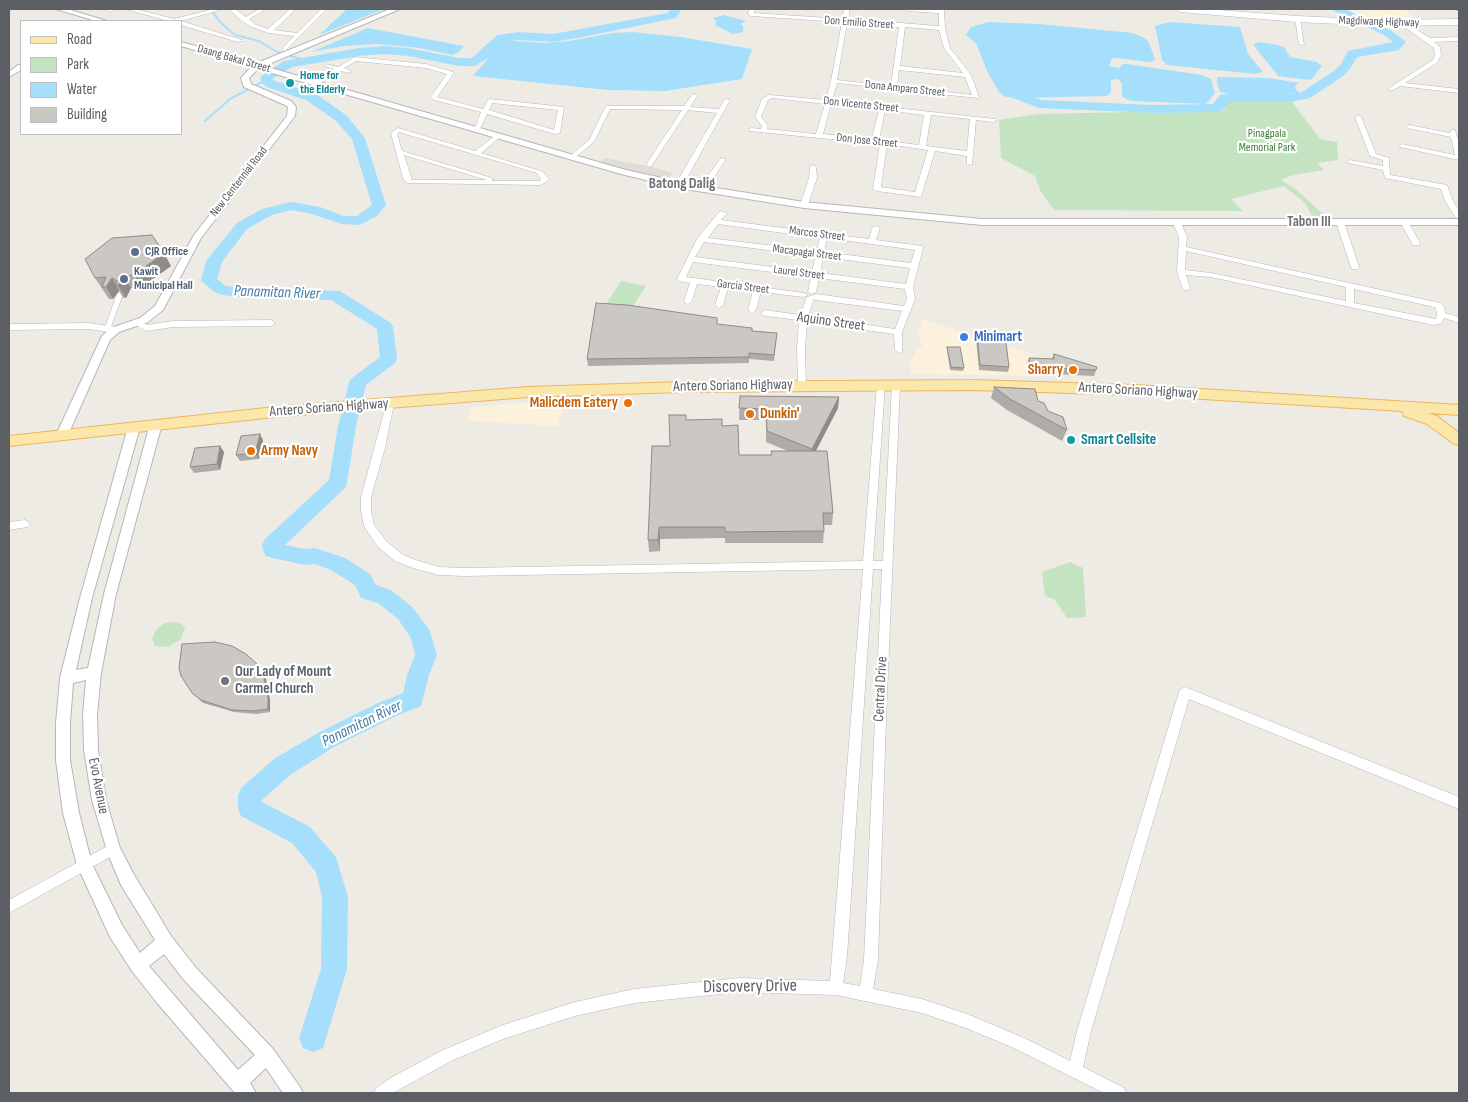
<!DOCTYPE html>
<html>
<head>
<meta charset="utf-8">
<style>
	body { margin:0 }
	#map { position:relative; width:1468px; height:1102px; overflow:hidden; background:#eeebe4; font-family:"Sofia Sans Condensed",sans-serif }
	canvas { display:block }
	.frame { position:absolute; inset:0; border:10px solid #5c6064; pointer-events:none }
	.legend { position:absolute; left:20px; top:20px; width:162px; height:115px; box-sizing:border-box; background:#fff; border:1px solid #bebfc1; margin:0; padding:6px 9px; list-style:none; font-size:15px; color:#5c6064 }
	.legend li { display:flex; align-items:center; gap:10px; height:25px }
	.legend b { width:25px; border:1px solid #bebfc1 }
</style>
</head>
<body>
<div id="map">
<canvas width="1468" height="1102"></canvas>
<div class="frame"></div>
<ul class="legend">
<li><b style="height:6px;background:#fce7ab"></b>Road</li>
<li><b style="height:14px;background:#c4e4c1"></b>Park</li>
<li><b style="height:14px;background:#a6dffc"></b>Water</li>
<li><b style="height:14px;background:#cbc7c3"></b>Building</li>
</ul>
</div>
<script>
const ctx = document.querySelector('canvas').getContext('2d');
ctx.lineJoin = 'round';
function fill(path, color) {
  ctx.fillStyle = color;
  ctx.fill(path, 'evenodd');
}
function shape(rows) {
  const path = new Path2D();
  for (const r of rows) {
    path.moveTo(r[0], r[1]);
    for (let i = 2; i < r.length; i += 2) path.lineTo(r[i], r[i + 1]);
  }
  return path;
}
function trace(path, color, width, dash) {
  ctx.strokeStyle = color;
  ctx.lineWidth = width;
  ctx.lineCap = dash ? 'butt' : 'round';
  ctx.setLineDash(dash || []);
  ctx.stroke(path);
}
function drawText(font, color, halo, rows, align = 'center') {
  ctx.font = font + ' "Sofia Sans Condensed",sans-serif';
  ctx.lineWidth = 4.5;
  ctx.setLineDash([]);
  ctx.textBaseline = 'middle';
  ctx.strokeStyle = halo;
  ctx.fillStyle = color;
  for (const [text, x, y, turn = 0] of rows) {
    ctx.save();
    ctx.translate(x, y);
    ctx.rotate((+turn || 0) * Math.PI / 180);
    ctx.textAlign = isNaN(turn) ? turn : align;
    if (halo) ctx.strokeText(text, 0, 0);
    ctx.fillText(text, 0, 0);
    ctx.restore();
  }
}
const commercial = shape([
	[1343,9,1405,9,1414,19,1359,17],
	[923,319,1032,354,1033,360,1026,360,1030,376,911,374,910,363,918,348,923,348,917,331],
	[566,399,557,426,468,421,471,407]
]);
const education = shape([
	[605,158,652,167,673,173,666,180,598,163]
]);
const green = shape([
	[1290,99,1320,139,1337,142,1338,160,1317,163,1324,170,1293,175,1281,180,1298,191,1328,219,1314,219,1304,202,1284,186,1231,199,1243,211,1054,210,1041,192,1035,176,1001,158,999,120,1039,114,1225,110,1224,103,1226,100],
	[621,281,646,286,631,309,606,304],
	[1070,562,1083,568,1086,617,1067,618,1054,599,1045,596,1042,572],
	[176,622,182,624,185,628,181,639,168,647,155,646,152,639,156,630,165,623]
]);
const water = shape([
	[347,9,384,9,319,35],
	[724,15,746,21,740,24,743,26,743,32,733,34,715,25,716,21,713,18],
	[989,22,1039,24,1133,33,1146,39,1150,45,1155,60,1150,62,1117,58,1112,59,1109,66,1119,68,1123,64,1127,64,1202,75,1211,79,1215,93,1206,104,1133,101,1126,99,1122,96,1122,84,1118,79,1111,80,1111,92,1107,96,1017,98,1006,97,999,92,987,71,976,43,966,35,971,27],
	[1170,22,1240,27,1248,54,1263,72,1255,74,1167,65,1162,60,1155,26],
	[368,28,464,46,459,52,452,55,420,48,377,44,344,46,311,52],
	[633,32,681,37,752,49,742,79,665,91,608,90,473,76,504,40,545,43,569,41,613,33],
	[1260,42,1278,45,1285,48,1290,57,1317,62,1322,66,1311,80,1278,76,1255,47,1254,44],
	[1217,77,1268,78,1300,83,1296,85,1295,88,1299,93,1258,96,1234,95,1220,92,1217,83]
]);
const stream = shape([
	[210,9,222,24,235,35,259,41,277,52,304,60],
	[205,121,230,99,266,80]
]);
const river = shape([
	[670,9,682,9,676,18,578,38,553,42,519,40,504,41,490,57,475,66,459,66,408,56,384,54,359,56,292,67,272,79,275,81,316,94,346,115,365,138,386,205,377,216,360,225,342,224,312,214,291,210,272,215,247,229,222,262,217,279,226,286,245,288,340,291,391,323,393,327,397,359,395,363,366,385,356,426,347,483,345,488,285,545,305,549,315,548,345,558,370,574,376,585,391,590,412,607,429,629,437,655,429,675,421,706,396,716,334,747,290,775,262,800,262,802,310,827,336,857,348,897,347,969,323,1048,313,1052,303,1048,299,1038,321,969,322,897,316,872,292,843,241,816,238,808,238,795,242,787,274,759,318,733,380,702,403,693,407,675,415,655,411,638,398,619,378,603,361,598,355,585,331,570,315,564,305,565,273,558,266,556,263,550,262,545,265,539,329,480,338,426,349,382,352,378,380,357,377,329,331,300,245,298,222,295,216,293,201,281,206,261,237,223,262,209,291,202,320,207,344,216,357,216,372,205,352,139,336,121,306,100,267,87,262,83,260,77,284,61,359,48,384,46,408,48,459,58,472,58,497,35,519,32,553,34,668,13,670,9],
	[1330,9,1345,9,1392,31,1406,42,1399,50,1357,57,1350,69,1342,77,1310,98,1291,102,1229,102,1222,111,1217,112,1153,113,1039,108,1013,98,1011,95,1017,91,1041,100,1153,105,1213,104,1220,95,1225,94,1291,94,1302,92,1334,71,1341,64,1348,51,1393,42,1384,35,1330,9]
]);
const pedestrian = shape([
	[120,292,123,294,111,327,108,329,106,328,105,327,117,294,120,292]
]);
const minor = shape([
	[108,9,116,9,110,12,108,11,108,9],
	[126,9,135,9,174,19,214,9,223,9,181,21,168,21,126,9],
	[229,9,235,9,246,17,259,9,266,9,249,19,256,25,268,29,290,9,296,9,274,30,297,33,321,9,327,9,285,51,282,49,294,36,269,33,252,27,242,21,229,9],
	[749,9,755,9,754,13,842,19,844,9,850,9,848,19,939,26,939,13,907,11,904,9,944,10,945,28,950,48,971,75,979,97,978,98,837,83,832,101,995,119,996,120,993,122,976,120,972,165,967,164,967,156,935,151,921,197,877,191,873,189,880,144,749,131,749,129,751,128,761,129,762,126,755,117,762,99,769,95,826,100,831,81,842,22,751,16,748,14,749,9],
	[847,23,899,27,891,86,837,80,847,23],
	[905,27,939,30,944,48,963,73,900,66,905,27],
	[899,70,965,77,972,95,897,86,899,70],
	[772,98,825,104,816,134,767,129,768,126,761,117,768,100,772,98],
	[831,104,879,110,872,139,823,134,831,104],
	[885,110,924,115,919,145,879,140,885,110],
	[931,115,970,119,967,151,926,146,931,115],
	[887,144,928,150,915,192,881,187,887,144],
	[1295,18,1300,19,1304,45,1299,44,1295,18],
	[181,21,242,40,243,41,238,42,181,25,181,21],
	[1402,23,1406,23,1430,38,1459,37,1459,41,1434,42,1440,47,1441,54,1438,62,1405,83,1459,89,1459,93,1400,86,1393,90,1389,90,1389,88,1433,60,1435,54,1434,48,1402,25,1402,23],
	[355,57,426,64,453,72,454,73,437,97,483,109,488,100,490,99,564,107,560,133,555,134,487,114,479,131,475,131,474,130,481,112,434,100,431,97,447,74,426,68,356,61,344,68,351,71,351,73,340,71,318,84,313,83,334,69,325,66,325,64,338,67,355,57],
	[492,103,558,110,554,130,489,110,492,103],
	[694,94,697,96,690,107,719,109,725,99,730,100,682,187,675,185,717,113,688,110,652,165,649,167,646,165,682,110,610,109,594,142,573,159,568,158,589,140,606,106,684,106,692,95,694,94],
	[1358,115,1361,117,1376,154,1389,158,1390,175,1447,185,1453,201,1459,211,1459,218,1456,218,1445,201,1441,189,1385,178,1383,170,1348,163,1347,162,1350,160,1383,166,1383,160,1370,156,1355,117,1358,115],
	[1409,125,1450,133,1451,130,1455,130,1459,143,1459,160,1400,147,1399,146,1402,144,1455,155,1451,137,1407,128,1407,126,1409,125],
	[398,128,475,151,496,135,500,135,500,137,481,153,541,171,546,175,549,180,541,185,408,183,403,179,391,133,398,128],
	[399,132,537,173,541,179,539,181,492,181,492,178,402,151,397,134,399,132],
	[404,155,487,180,412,180,404,155],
	[721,158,726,159,706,190,700,190,699,188,721,158],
	[813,165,816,167,817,178,808,205,804,207,800,205,809,178,810,167,813,165],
	[720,211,727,213,721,220,869,239,872,228,876,226,880,228,876,240,922,246,923,248,913,287,915,299,902,332,902,352,899,353,895,350,894,334,807,322,805,348,806,385,802,388,798,385,797,348,799,320,765,316,761,313,765,310,800,315,807,297,816,294,904,306,907,299,905,289,819,278,816,292,812,294,808,292,811,277,693,262,686,277,804,293,808,295,804,297,761,292,756,310,752,313,748,310,753,291,728,288,723,305,719,308,715,305,721,287,697,284,692,301,688,304,685,303,684,301,690,283,678,281,677,279,697,239,720,211],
	[718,224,820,238,817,251,708,238,718,224],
	[827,238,872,244,915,250,911,263,824,252,827,238],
	[704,242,816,256,812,272,695,257,704,242],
	[823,257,910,268,906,284,820,273,823,257],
	[814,299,816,300,902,311,895,329,808,316,814,299],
	[1337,220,1343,220,1344,222,1359,267,1358,269,1352,269,1351,267,1336,222,1337,220],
	[1401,220,1407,220,1420,243,1419,245,1413,245,1400,222,1401,220],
	[1174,221,1180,221,1181,223,1187,237,1186,247,1440,303,1444,307,1445,313,1459,317,1459,323,1444,318,1442,323,1433,325,1211,277,1186,275,1190,288,1189,290,1183,290,1177,272,1179,237,1173,223,1174,221],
	[1186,251,1346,287,1346,301,1211,273,1185,270,1186,251],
	[1354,289,1434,307,1436,308,1437,315,1436,319,1354,303,1354,289],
	[137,319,147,325,173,321,271,320,275,323,271,326,173,327,146,331,134,324,134,320,137,319],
	[89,323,115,327,119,330,115,333,89,329,9,330,9,324,89,323],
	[881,382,885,385,873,561,883,561,892,385,896,382,900,385,886,719,878,960,873,989,922,999,967,1014,1024,1038,1070,1061,1077,1031,1179,692,1181,689,1185,687,1459,797,1459,809,1189,699,1091,1031,1083,1067,1124,1088,1126,1093,1104,1093,1014,1048,966,1028,922,1013,836,995,739,992,634,1003,575,1016,503,1039,453,1060,393,1093,374,1093,376,1088,394,1076,443,1050,503,1025,575,1002,634,989,739,978,830,981,863,569,464,576,439,575,413,568,395,561,378,547,364,526,361,511,361,497,387,401,390,400,394,403,385,448,371,497,371,511,374,525,386,541,403,555,419,561,439,567,464,568,863,561,877,385,881,382],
	[873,569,882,569,864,960,860,986,843,983,847,956,873,569],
	[25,520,30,524,28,527,9,530,9,522,25,520],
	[113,843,117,845,119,849,117,853,9,913,9,900,113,843]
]);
const tertiary = shape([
	[56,9,67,9,107,21,96,21,56,9],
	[390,9,400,9,264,66,626,170,679,182,804,202,982,219,1459,219,1459,225,982,225,804,208,679,188,621,174,258,69,249,78,251,84,291,101,296,107,295,116,201,238,163,310,148,322,119,332,110,340,68,435,66,438,58,438,56,435,102,336,111,328,140,318,155,306,194,235,287,116,288,107,285,105,244,87,241,78,251,67,181,46,181,42,257,63,390,9],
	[18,65,21,65,21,70,9,77,9,72,18,65],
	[156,420,162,424,116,594,101,673,97,715,98,750,106,800,120,848,133,873,171,936,196,968,273,1049,300,1087,303,1093,283,1093,266,1068,250,1083,256,1093,235,1093,158,1004,132,971,110,937,77,865,63,813,56,760,56,723,60,678,80,598,128,427,134,423,140,427,92,598,76,670,88,668,104,594,150,424,156,420],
	[86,680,83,715,84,750,92,800,108,854,121,885,155,940,140,953,122,925,92,864,79,813,70,760,70,723,73,683,86,680],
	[164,954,184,980,255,1055,238,1070,149,966,164,954]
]);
const secondary = shape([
	[1176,9,1207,9,1297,16,1384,20,1459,19,1459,25,1384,26,1297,22,1180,12,1176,9]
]);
const primary = shape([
	[974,380,1136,385,1459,405,1459,415,1428,413,1437,416,1459,433,1459,445,1454,444,1427,424,1404,416,1402,411,1136,395,974,390,683,392,528,397,275,417,9,446,9,436,275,407,528,387,683,382,974,380]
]);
const wall = shape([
	[1454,9,1459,9,1459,12],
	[171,266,142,287,131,288,126,298,123,298,119,291,113,299,109,299,95,278],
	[752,331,777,333,774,361,749,359,749,363,588,366,587,359],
	[977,334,1009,367,1008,372,979,370,976,339],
	[947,347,964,368,963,371,950,370,947,350],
	[1054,354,1096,370,1094,376,1029,373,1027,364,1029,358,1052,359],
	[994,387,1038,401,1067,430,1062,441,1007,410,991,398],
	[740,396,839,397,838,408,816,451,833,513,832,525,824,525,824,531,823,543,725,543,725,538,660,539,660,551,649,552,648,540,670,446,686,415,686,420,722,426,739,455,771,455,788,451,766,442,766,420,739,420],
	[263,440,259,459,240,461,236,455],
	[224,452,220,470,194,473,190,467],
	[265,675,270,700,270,712,256,714,234,712,203,703,192,693]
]);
const shadedWall = shape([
	[164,253,171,266,142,287,134,275],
	[123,276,131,288,126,298,118,286],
	[112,278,119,291,113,299,106,287],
	[839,397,838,408,811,460,812,449],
	[260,434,263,440,259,459,255,453],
	[220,446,224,452,220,470,217,464],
	[659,527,660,539,660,551,658,540],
	[257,664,265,675,270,700,270,712,268,709]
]);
const building = shape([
	[152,235,164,253,134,275,123,276,118,286,116,286,117,281,112,278,106,287,102,287,106,277,95,278,85,259,112,238,152,235],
	[596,303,627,305,717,318,717,324,752,328,752,331,777,333,774,355,749,353,749,357,587,359,596,303],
	[977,334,1006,343,1009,367,980,365,977,334],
	[947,347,960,347,964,368,951,367,947,347],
	[1054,354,1097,367,1096,370,1031,367,1029,358,1054,359,1054,354],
	[994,387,1035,389,1038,401,1044,403,1048,411,1063,417,1067,430,1010,399,994,387],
	[740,396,839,397,812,449,767,431,766,409,739,408,740,396],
	[669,415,686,415,686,420,722,419,722,426,738,425,739,455,772,455,771,451,827,451,833,513,823,513,824,531,725,532,725,527,659,527,658,540,648,540,652,446,670,446,669,415],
	[260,434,255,453,236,455,241,436,260,434],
	[220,446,217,464,190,467,195,448,220,446],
	[215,642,232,646,246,654,257,664,263,673,268,697,268,709,254,711,232,710,201,700,192,693,181,676,179,668,182,644,215,642]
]);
const markers = [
	[290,83,5,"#0f9aa8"],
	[135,252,5,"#5c6f8a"],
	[124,279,5,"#5c6f8a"],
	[964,337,5,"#3f7fe0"],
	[1073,370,5,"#e8710a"],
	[628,403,5,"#e8710a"],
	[750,414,5,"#e8710a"],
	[1071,440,5,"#0f9aa8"],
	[251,451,5,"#e8710a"],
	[225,681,5,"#6b7280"]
];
const farStreetnames = [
	["Magdiwang Highway",1379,22,2],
	["Don Emilio Street",859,23,4],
	["Daang Bakal Street",234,59,16],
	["Dona Amparo Street",905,89,6],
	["Don Vicente Street",861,105,6],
	["Don Jose Street",867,141,6],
	["New Centennial Road",239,182,-52],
	["Marcos Street",817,234,7],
	["Macapagal Street",807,253,7],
	["Laurel Street",799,273,7],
	["Garcia Street",743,287,7]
];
const farCulturenames = [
	["Home for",300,76],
	["the Elderly",300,90]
];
const farParknames = [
	["Pinagpala",1267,134],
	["Memorial Park",1267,148]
];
const farServicenames = [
	["CJR Office",145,252],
	["Kawit",134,272],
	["Municipal Hall",134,286]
];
const farQuarternames = [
	["Batong Dalig",682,184],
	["Tabon III",1309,222]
];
const streetNames = [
	["Aquino Street",831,322,8],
	["Antero Soriano Highway",733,386,-1],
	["Antero Soriano Highway",1138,391,3],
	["Antero Soriano Highway",329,408,-4],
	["Central Drive",881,689,-87],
	["Evo Avenue",98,786,79]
];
const shopNames = [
	["Minimart",974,337]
];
const foodNames = [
	["Sharry",1063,370],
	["Malicdem Eatery",618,403],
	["Dunkin'",760,414,"left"],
	["Army Navy",261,451,"left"]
];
const cultureNames = [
	["Smart Cellsite",1081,440]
];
const worshipNames = [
	["Our Lady of Mount",235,672],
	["Carmel Church",235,689]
];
const waterNames = [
	["Panamitan River",277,293,2],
	["Panamitan River",362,724,-26]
];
const nearStreetnames = [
	["Discovery Drive",750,987,-1]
];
fill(commercial, '#fcf1da');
fill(education, '#e1dcd5');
fill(green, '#c4e4c1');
fill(water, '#a6dffc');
trace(stream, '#a6dffc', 2);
fill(river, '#a6dffc');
trace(pedestrian, '#b4b7ba', 1);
trace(minor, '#b4b7ba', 1);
trace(tertiary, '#b4b7ba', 2);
trace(secondary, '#b5b9bd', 1);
trace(primary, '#ecb65f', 2);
fill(pedestrian, '#fff');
fill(minor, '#fff');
fill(tertiary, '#fff');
fill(secondary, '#fff');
fill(primary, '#fce7ab');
fill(wall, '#afaba8');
fill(shadedWall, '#8e8b88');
fill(building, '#cbc7c3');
trace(building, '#8e8b88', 1);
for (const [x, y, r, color] of markers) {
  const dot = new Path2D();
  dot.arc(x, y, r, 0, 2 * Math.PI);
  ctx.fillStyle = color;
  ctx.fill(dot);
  trace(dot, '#fff', 2);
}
drawText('12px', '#5c6064', '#fff', farStreetnames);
drawText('bold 12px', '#0d838f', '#fff', farCulturenames, 'left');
drawText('12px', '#3b8037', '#fff', farParknames);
drawText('bold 12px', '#4e5e75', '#fff', farServicenames, 'left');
drawText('bold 15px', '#6d7276', '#fff', farQuarternames);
drawText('15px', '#5c6064', '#fff', streetNames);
drawText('bold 15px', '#366cbe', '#fff', shopNames, 'left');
drawText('bold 15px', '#c56008', '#fff', foodNames, 'right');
drawText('bold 15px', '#0d838f', '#fff', cultureNames, 'left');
drawText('bold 15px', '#5b616d', '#fff', worshipNames, 'left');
drawText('italic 16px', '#417ba4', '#fff', waterNames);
drawText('18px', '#5c6064', '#fff', nearStreetnames);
</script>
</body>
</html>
